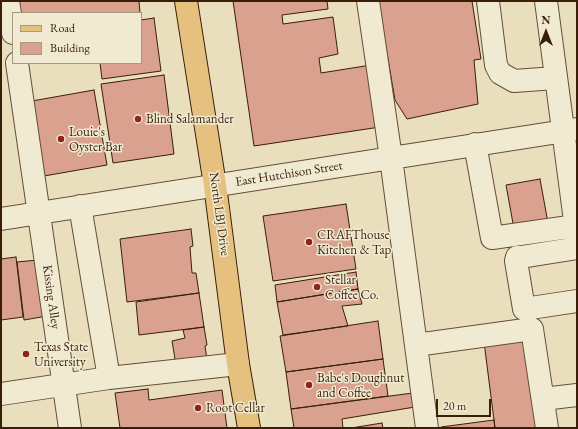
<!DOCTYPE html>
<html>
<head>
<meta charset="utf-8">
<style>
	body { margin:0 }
	#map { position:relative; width:578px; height:429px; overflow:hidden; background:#eadfbc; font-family:"EB Garamond",serif }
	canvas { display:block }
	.frame { position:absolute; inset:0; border:2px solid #391e0a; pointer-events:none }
	.legend { position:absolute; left:12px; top:12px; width:130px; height:52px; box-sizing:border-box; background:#f1ead3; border:1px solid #a79883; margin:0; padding:5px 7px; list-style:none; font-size:12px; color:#391e0a }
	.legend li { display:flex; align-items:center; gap:8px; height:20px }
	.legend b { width:20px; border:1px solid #a79883 }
	.north { position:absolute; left:526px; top:12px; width:40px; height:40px; -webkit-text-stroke:3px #f1ead3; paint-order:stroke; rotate:0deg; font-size:11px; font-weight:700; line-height:16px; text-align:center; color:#391e0a }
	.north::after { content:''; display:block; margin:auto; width:14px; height:18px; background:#391e0a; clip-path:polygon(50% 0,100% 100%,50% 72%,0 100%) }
	.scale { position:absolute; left:436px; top:399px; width:55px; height:18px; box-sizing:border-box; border:2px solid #391e0a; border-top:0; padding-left:5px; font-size:12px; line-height:14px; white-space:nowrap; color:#391e0a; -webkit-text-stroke:3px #f1ead3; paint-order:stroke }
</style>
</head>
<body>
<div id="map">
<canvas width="578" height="429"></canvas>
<div class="frame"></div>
<ul class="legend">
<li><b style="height:5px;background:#e5c07e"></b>Road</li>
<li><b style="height:11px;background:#daa18e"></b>Building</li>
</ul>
<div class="north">N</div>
<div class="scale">20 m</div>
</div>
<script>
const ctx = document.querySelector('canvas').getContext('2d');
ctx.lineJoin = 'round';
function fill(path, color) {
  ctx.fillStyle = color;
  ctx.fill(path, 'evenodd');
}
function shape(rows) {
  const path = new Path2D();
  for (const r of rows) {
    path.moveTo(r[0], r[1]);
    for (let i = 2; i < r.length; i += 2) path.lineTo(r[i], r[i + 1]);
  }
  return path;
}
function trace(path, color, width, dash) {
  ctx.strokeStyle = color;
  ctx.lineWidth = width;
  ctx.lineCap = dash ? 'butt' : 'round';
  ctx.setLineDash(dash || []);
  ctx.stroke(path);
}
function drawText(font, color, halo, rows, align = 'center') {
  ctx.font = font + ' "EB Garamond",serif';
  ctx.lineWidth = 3;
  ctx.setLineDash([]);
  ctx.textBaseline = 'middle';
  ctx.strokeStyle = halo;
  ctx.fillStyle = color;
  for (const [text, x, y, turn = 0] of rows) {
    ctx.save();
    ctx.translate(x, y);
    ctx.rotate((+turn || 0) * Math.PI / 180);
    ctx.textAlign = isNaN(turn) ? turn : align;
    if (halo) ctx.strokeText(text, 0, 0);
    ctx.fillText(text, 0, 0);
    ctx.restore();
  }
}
const building = shape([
	[16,1,139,1,140,13,17,13,16,1],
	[233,1,327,1,328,9,282,15,283,24,333,17,338,54,319,58,321,73,371,65,380,127,254,146,233,1],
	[378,1,472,1,481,59,474,60,478,104,407,119,395,100,378,1],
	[154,18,161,71,102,79,100,63,141,63,141,20,154,18],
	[164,75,174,154,113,163,101,84,164,75],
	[94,90,107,165,44,176,32,101,94,90],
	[540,179,548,223,514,229,506,185,540,179],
	[346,204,356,269,273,281,263,216,346,204],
	[191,229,193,246,190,247,192,273,196,273,199,293,127,302,120,239,191,229],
	[16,257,23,317,1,320,1,259,16,257],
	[38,260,47,316,24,320,17,262,38,260],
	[356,272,358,289,277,302,275,285,356,272],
	[358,289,362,304,342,306,348,326,283,335,277,302,358,289],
	[199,293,204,327,139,335,136,302,199,293],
	[378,321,383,359,286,372,280,336,378,321],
	[204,327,207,345,205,346,207,360,176,365,172,341,185,338,183,330,204,327],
	[526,336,538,428,495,428,484,342,526,336],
	[383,359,388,396,291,409,286,372,383,359],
	[148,389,149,400,222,390,227,428,120,428,115,393,148,389],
	[413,393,415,407,342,419,343,428,294,428,291,409,413,393],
	[494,420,495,428,441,428,441,427,494,420],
	[382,423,383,428,351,428,382,423]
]);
const minor = shape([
	[8,1,13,33],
	[368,1,391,158,427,428],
	[488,1,496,65,500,73,514,81,555,78],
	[546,1,577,236],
	[17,63,70,428],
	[475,144,492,238,576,226],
	[80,206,109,378],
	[1,219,577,129],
	[577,248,521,257,517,257,516,261,524,309,577,301],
	[416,345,532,329,547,428],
	[1,394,109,378,238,364],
	[543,399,577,395]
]);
const major = shape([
	[186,1,215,185,238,364,249,428]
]);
const markers = [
	[138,119,4,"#8f2418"],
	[61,139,4,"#8f2418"],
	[309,242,4,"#8f2418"],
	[317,287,4,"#8f2418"],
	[26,354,4,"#8f2418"],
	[309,385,4,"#8f2418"],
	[198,408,4,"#8f2418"]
];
const poiNames = [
	["Blind Salamander",146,119],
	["Louie's",69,132],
	["Oyster Bar",69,147],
	["CRAFThouse",317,235],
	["Kitchen & Tap",317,250],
	["Stellar",325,280],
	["Coffee Co.",325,295],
	["Texas State",34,347],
	["University",34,362],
	["Babe's Doughnut",317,378],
	["and Coffee",317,393],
	["Root Cellar",206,408]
];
const streetNames = [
	["East Hutchison Street",289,174,-9],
	["North LBJ Drive",219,214,82],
	["Kissing Alley",51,297,82]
];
fill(building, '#daa18e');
trace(building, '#391e0a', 1);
trace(minor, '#654e36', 24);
trace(major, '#391e0a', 24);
trace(minor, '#f1ead3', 22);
trace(major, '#e5c07e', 22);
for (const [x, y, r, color] of markers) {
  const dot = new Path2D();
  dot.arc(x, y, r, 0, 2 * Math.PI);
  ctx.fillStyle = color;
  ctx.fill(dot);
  trace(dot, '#f1ead3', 1.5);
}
drawText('13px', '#391e0a', '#f1ead3', poiNames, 'left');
drawText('13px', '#391e0a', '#f1ead3', streetNames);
</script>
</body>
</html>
